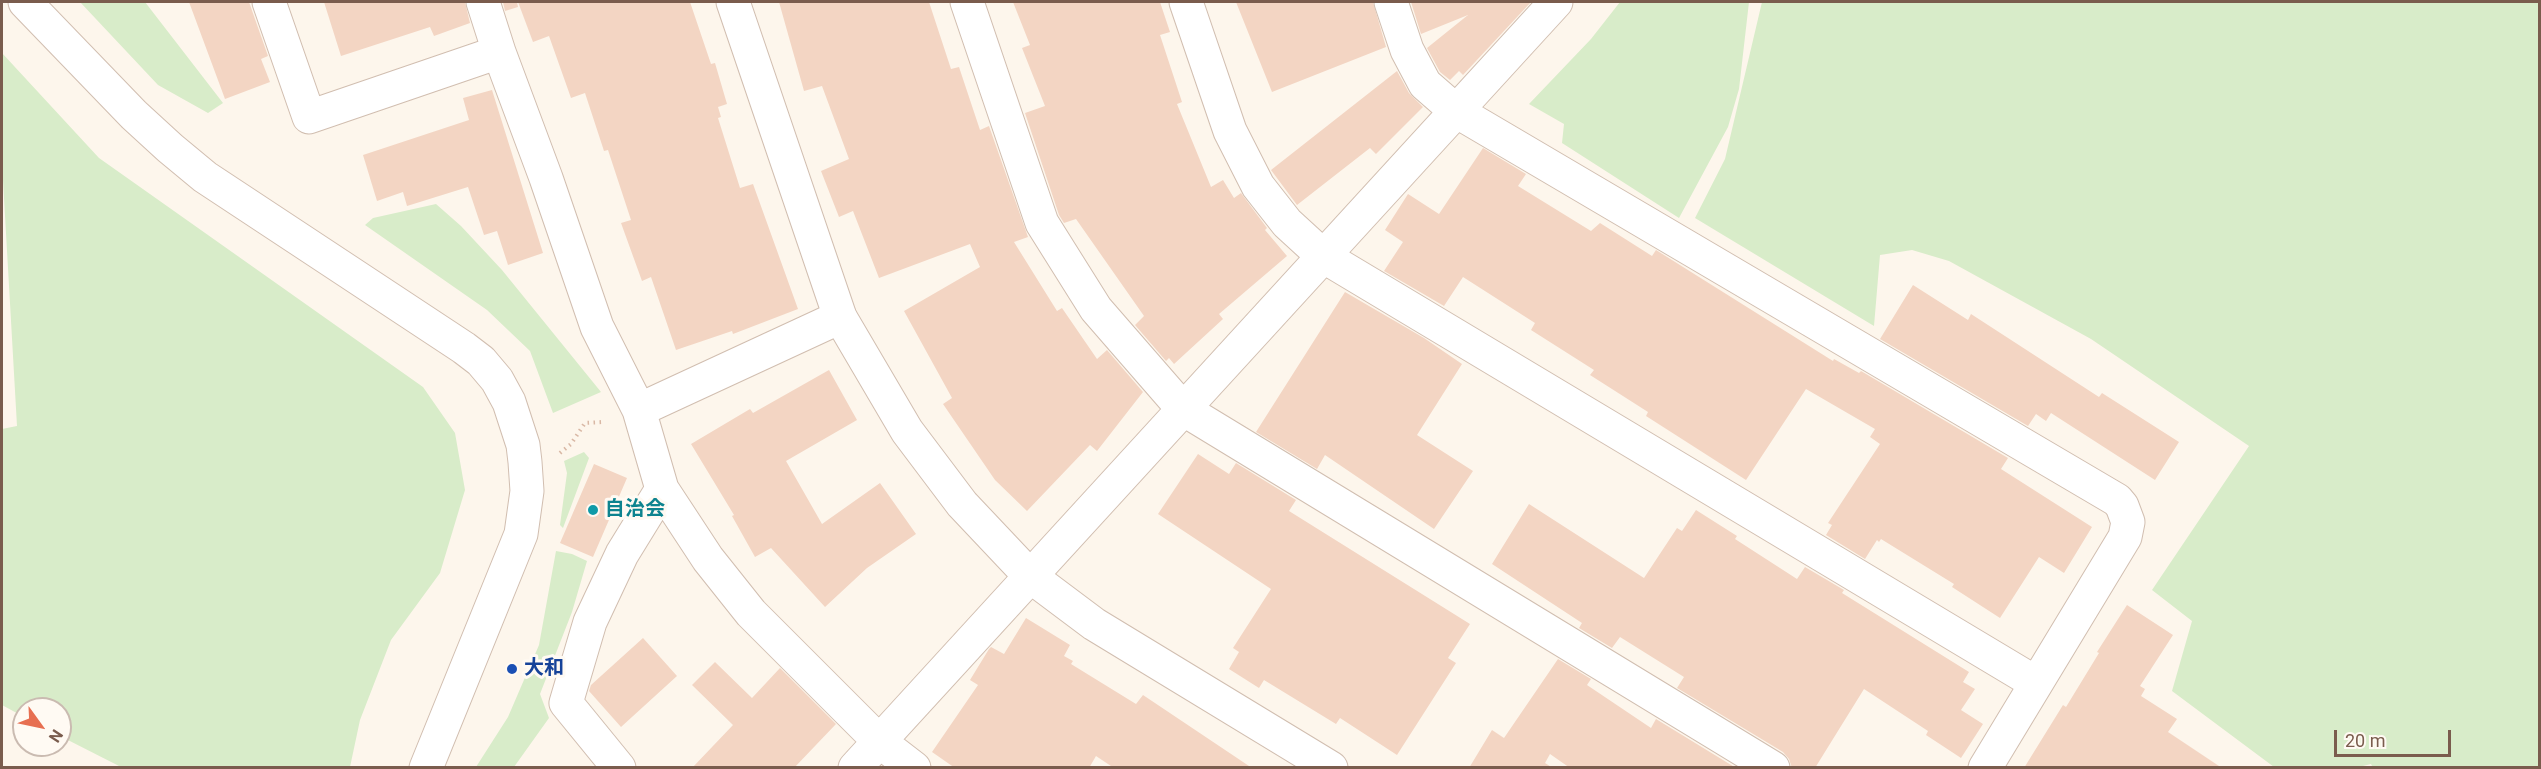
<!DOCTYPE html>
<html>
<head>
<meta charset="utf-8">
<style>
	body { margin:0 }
	#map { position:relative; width:2541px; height:769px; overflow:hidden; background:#fdf6ec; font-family:Roboto,sans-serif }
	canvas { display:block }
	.frame { position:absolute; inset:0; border:3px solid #7a5c4d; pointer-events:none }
	.north { position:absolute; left:12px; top:697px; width:60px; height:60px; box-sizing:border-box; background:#fffaf3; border:2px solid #cabbb1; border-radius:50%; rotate:123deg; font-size:16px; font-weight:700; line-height:24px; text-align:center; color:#7a5c4d }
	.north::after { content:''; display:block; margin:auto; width:21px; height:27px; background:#e76f51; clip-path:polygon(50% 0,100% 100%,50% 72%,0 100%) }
	.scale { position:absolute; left:2334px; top:730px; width:117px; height:27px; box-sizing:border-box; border:3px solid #7a5c4d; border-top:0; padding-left:8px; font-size:18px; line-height:21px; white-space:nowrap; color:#7a5c4d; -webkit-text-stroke:4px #fffaf3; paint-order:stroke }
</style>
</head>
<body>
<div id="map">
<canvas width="2541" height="769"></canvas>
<div class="frame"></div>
<div class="north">N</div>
<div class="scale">20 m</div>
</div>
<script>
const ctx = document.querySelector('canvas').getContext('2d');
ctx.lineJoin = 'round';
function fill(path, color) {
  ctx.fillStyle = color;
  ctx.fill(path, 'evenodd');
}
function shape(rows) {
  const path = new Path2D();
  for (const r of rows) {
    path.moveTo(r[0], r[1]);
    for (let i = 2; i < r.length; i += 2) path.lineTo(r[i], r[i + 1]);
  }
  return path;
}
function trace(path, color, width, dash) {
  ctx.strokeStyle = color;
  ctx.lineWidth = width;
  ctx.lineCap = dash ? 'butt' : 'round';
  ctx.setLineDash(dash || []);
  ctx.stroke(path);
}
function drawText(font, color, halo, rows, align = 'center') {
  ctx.font = font + ' Roboto,"Noto Sans JP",sans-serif';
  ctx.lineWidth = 6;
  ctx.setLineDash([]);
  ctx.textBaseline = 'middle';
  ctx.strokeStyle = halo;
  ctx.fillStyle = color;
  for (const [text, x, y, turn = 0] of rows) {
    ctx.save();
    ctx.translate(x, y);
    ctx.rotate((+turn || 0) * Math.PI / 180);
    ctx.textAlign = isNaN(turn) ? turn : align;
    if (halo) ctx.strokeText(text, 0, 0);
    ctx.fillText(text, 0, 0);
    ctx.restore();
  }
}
const green = shape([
	[80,2,145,2,223,103,208,113,158,85],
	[1620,2,1749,2,1739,89,1728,127,1679,218,1562,143,1564,124,1529,104,1591,39],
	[1762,2,2539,2,2539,767,2373,768,2371,764,2355,768,2274,767,2172,691,2192,621,2152,590,2249,446,2091,339,1949,261,1912,250,1880,255,1874,326,1695,218,1725,159],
	[2,53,99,158,423,387,455,433,465,490,440,573,391,640,360,720,350,767,121,767,60,736,60,709,24,709,24,717,2,705,2,429,17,426,2,163],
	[436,204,461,226,502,270,601,392,553,413,530,351,487,310,365,225,373,218],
	[584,452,589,458,563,528,560,525,567,473,564,461],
	[556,551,572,554,587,561,572,612,540,694,549,718,514,767,476,767,508,717,539,645]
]);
const building = shape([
	[189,2,249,2,268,56,261,59,270,82,225,99],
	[324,2,465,2,470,23,434,36,430,27,341,56],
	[503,2,517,2,518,7,505,11],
	[518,2,690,2,711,64,715,63,727,104,718,107,721,117,718,118,740,188,753,184,798,309,733,334,732,331,676,350,651,277,642,281,621,223,631,220,608,150,604,151,585,93,571,98,549,36,533,42],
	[779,2,929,2,951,69,959,67,980,130,989,126,1028,237,1014,242,1057,311,1062,308,1097,359,1107,350,1143,392,1097,451,1090,445,1027,511,995,480,943,404,952,398,904,311,980,267,970,244,879,278,853,211,839,217,821,171,849,159,822,86,804,91],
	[1013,2,1160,2,1170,32,1160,35,1182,102,1177,104,1211,187,1223,180,1234,198,1241,193,1267,228,1265,230,1287,256,1219,314,1223,319,1174,364,1169,358,1166,361,1135,325,1144,316,1076,219,1064,223,1059,215,1025,113,1045,106,1022,48,1030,45],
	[1236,2,1373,2,1386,47,1272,92],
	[1411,2,1531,2,1463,75,1459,71,1450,80,1440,72,1427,48,1468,15,1421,34],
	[1397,71,1409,93,1423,107,1376,154,1370,148,1297,205,1271,170],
	[492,90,543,253,508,265,497,231,484,235,468,187,407,206,403,192,377,201,363,155,469,120,463,98],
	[1483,148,1526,174,1518,186,1591,231,1600,223,1652,256,1656,250,1833,361,1834,359,1859,373,1861,371,2008,458,2001,469,2092,527,2064,573,2039,557,2000,618,1952,587,1954,584,1881,539,1879,542,1877,540,1865,559,1826,535,1832,525,1828,523,1880,444,1870,437,1875,429,1806,389,1746,480,1646,416,1648,412,1590,375,1594,370,1531,330,1535,323,1463,277,1444,306,1384,271,1403,242,1385,230,1408,194,1439,214],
	[1913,285,1968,320,1971,314,2099,397,2102,393,2179,442,2155,480,2051,413,2046,421,2036,414,2028,426,1880,339],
	[1345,292,1424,338,1462,364,1417,435,1473,471,1434,529,1325,455,1317,469,1256,432],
	[829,370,857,420,786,461,822,524,880,483,916,534,867,568,825,607,771,548,755,557,732,516,734,515,691,444,750,409,753,413],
	[1198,454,1229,474,1236,463,1296,500,1289,511,1470,624,1448,658,1456,663,1397,755,1340,718,1336,724,1264,680,1259,688,1229,669,1239,652,1233,648,1271,589,1158,514],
	[594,464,627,478,593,557,560,543],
	[1529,504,1644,578,1677,528,1682,531,1696,510,1737,536,1735,539,1797,579,1805,567,1844,590,1842,593,1969,672,1963,682,1975,689,1961,710,1983,724,1961,758,1926,735,1928,731,1864,689,1815,768,1792,768,1789,759,1783,752,1677,688,1684,677,1620,637,1612,648,1579,628,1582,623,1492,564],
	[2127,605,2173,635,2140,686,2145,689,2141,696,2177,719,2168,732,2222,768,2024,768,2063,705,2066,707,2099,653,2097,652],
	[1026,618,1070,645,1064,656,1073,661,1071,664,1136,704,1143,695,1252,768,1114,768,1096,756,1089,768,955,768,932,752,978,685,970,680,989,649,991,647,1004,654],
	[643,638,677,676,621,727,589,691,591,685],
	[1558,659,1591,679,1587,685,1651,728,1656,719,1736,768,1570,768,1550,754,1545,763,1553,768,1469,768,1492,730,1504,738],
	[715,662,752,698,780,668,836,724,794,768,692,768,733,725,692,685]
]);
const path = shape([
	[560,453,571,444,585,423,603,422]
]);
const minor = shape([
	[269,2,309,117,499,52],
	[483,2,499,52,546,178,597,327,639,410,662,489,708,559,751,613,879,741,914,768],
	[967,2,1042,223,1096,309,1183,409,1773,768],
	[1186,2,1230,131,1258,186,1287,223,1323,256,2036,683],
	[1391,2,1407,50,1425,84,1456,111,2117,500,2122,506,2128,522,2125,537,1985,768],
	[639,410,840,317],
	[619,768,566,703,590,622,622,554,662,489],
	[855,768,1556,2]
]);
const tertiary = shape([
	[25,2,134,115,170,148,205,177,464,348,481,361,497,380,509,402,523,445,525,462,527,491,521,534,426,768],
	[733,2,840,317,907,431,962,504,1030,576,1094,624,1331,768]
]);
const markers = [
	[593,510,6,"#0f9aa8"],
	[512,669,6,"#1a4fb4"]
];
const cultureNames = [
	["自治会",605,510]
];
const transitNames = [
	["大和",524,669]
];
fill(green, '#d8ecc9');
fill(building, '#f3d5c3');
trace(minor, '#d1beb0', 35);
trace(tertiary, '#d1beb0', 35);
trace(path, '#d9b8a5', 4, [1.5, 4.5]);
trace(minor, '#fff', 33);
trace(tertiary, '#fff', 33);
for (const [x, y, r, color] of markers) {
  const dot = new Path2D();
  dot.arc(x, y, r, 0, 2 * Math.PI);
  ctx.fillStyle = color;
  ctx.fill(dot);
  trace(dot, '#fffaf3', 2);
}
drawText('bold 20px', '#0d838f', '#fffaf3', cultureNames, 'left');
drawText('bold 20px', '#164399', '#fffaf3', transitNames, 'left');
</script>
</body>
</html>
